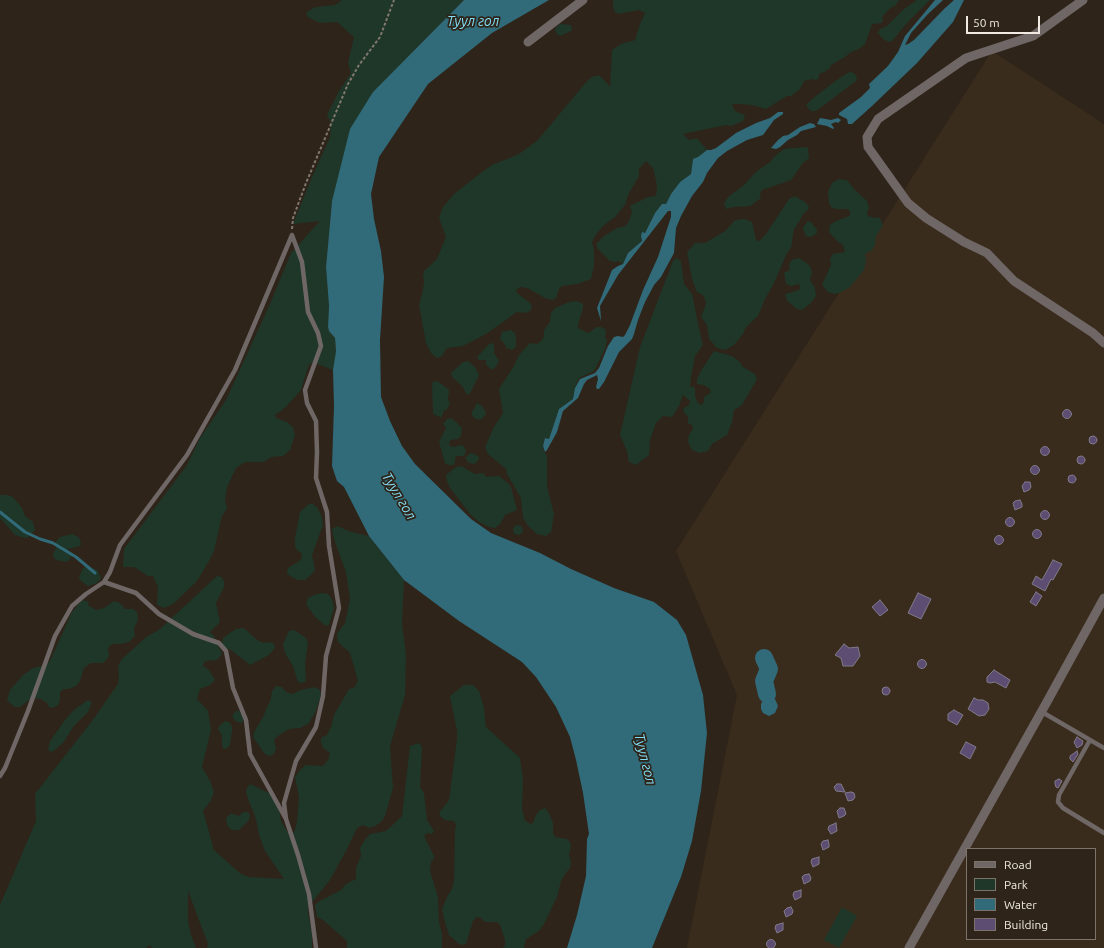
<!DOCTYPE html>
<html>
<head>
<meta charset="utf-8">
<style>
	body { margin:0 }
	#map { position:relative; width:1104px; height:948px; overflow:hidden; background:#2e2419; font-family:Ubuntu,sans-serif }
	canvas { display:block }
	.legend { position:absolute; left:966px; top:848px; width:130px; height:92px; box-sizing:border-box; background:#2e2419; border:1px solid #7c736a; margin:0; padding:5px 7px; list-style:none; font-size:12px; color:#f0eae3 }
	.legend li { display:flex; align-items:center; gap:8px; height:20px }
	.legend b { width:20px; border:1px solid #7c736a }
	.scale { position:absolute; left:966px; top:16px; width:74px; height:18px; box-sizing:border-box; border:2px solid #f0eae3; border-top:0; padding-left:5px; font-size:12px; line-height:14px; white-space:nowrap; color:#f0eae3; -webkit-text-stroke:3px #2e2419; paint-order:stroke }
</style>
</head>
<body>
<div id="map">
<canvas width="1104" height="948"></canvas>
<ul class="legend">
<li><b style="height:5px;background:#6f6666"></b>Road</li>
<li><b style="height:11px;background:#1f3729"></b>Park</li>
<li><b style="height:11px;background:#316a78"></b>Water</li>
<li><b style="height:11px;background:#5d4d73"></b>Building</li>
</ul>
<div class="scale">50 m</div>
</div>
<script>
const ctx = document.querySelector('canvas').getContext('2d');
ctx.lineJoin = 'round';
function fill(path, color) {
  ctx.fillStyle = color;
  ctx.fill(path, 'evenodd');
}
function shape(rows) {
  const path = new Path2D();
  for (const r of rows) {
    if (r.length === 3) {
      path.moveTo(r[0] + r[2], r[1]);
      path.arc(r[0], r[1], r[2], 0, 2 * Math.PI);
      continue;
    }
    path.moveTo(r[0], r[1]);
    for (let i = 2; i < r.length; i += 2) path.lineTo(r[i], r[i + 1]);
  }
  return path;
}
function trace(path, color, width, dash) {
  ctx.strokeStyle = color;
  ctx.lineWidth = width;
  ctx.lineCap = dash ? 'butt' : 'round';
  ctx.setLineDash(dash || []);
  ctx.stroke(path);
}
function drawText(font, color, halo, rows, align = 'center') {
  ctx.font = font + ' Ubuntu,sans-serif';
  ctx.lineWidth = 3.5;
  ctx.setLineDash([]);
  ctx.textBaseline = 'middle';
  ctx.strokeStyle = halo;
  ctx.fillStyle = color;
  for (const [text, x, y, turn = 0] of rows) {
    ctx.save();
    ctx.translate(x, y);
    ctx.rotate((+turn || 0) * Math.PI / 180);
    ctx.textAlign = isNaN(turn) ? turn : align;
    if (halo) ctx.strokeText(text, 0, 0);
    ctx.fillText(text, 0, 0);
    ctx.restore();
  }
}
const built = shape([
	[992,51,1104,124,1104,948,687,948,737,695,676,551],
	[967,849,1095,849,1095,939,967,939]
]);
const green = shape([
	[342,0,464,0,373,92,332,201,326,267,329,306,328,327,329,331,335,338,336,351,333,370,315,363,309,364,301,390,285,408,275,415,276,418,287,422,293,427,295,435,290,450,283,456,271,457,264,462,245,462,236,468,227,487,225,501,227,506,226,510,222,516,214,551,209,561,197,581,173,604,164,608,157,605,158,587,153,576,148,576,134,567,123,567,124,549,187,465,200,438,226,400,270,304,291,253,320,221,293,224,312,177,330,137,331,123,327,115,339,91,351,73,348,63,354,37,337,22,320,23,308,17,306,13,315,7,335,5],
	[613,0,899,0,896,5,889,9,883,16,882,23,872,24,865,44,859,49,851,52,845,57,831,65,830,68,824,72,819,74,819,77,817,80,811,79,804,81,800,89,795,93,791,96,787,96,766,109,752,105,739,104,732,104,735,111,745,115,743,121,731,126,726,125,683,134,689,140,697,138,707,150,698,157,693,159,691,174,680,182,671,194,666,204,662,204,655,213,645,233,643,232,641,236,642,241,628,253,623,264,618,261,615,262,610,261,598,249,596,244,604,236,617,228,625,226,628,223,632,213,630,206,648,197,656,196,657,188,656,180,653,168,646,161,639,169,639,176,628,195,625,205,615,217,603,226,595,236,592,242,594,250,594,266,591,279,578,284,562,286,559,289,556,298,553,300,547,299,527,288,520,287,516,290,517,293,529,302,532,306,531,310,526,313,517,312,486,334,463,346,447,348,442,356,437,358,431,353,426,343,419,305,423,290,424,281,423,275,424,271,437,259,446,237,439,218,443,207,454,194,482,172,492,165,519,154,537,141,588,80,594,76,600,76,605,81,610,87,612,50,621,44,635,40,640,24,645,13,639,10,619,14,615,12,613,7],
	[917,0,930,0,907,23,892,41,889,42,883,39,878,33,880,29,887,26,904,9],
	[560,24,571,25,572,28,571,31,560,36,556,33,555,29],
	[849,72,854,73,857,77,856,81,816,111,811,111,809,109,806,105,812,99,834,82],
	[804,147,808,148,809,158,803,163,791,180,762,190,760,193,761,198,750,206,733,207,726,209,724,203,728,197,743,186,757,171,770,162,776,155,784,149],
	[839,179,847,180,854,189,867,201,869,208,867,212,868,216,874,218,879,217,883,225,876,236,875,245,872,250,865,254,866,261,864,270,850,287,841,292,835,294,828,292,822,285,831,265,830,259,833,254,845,252,843,245,837,241,829,232,830,225,836,221,847,217,851,214,848,209,837,209,832,208,829,203,828,192,832,183],
	[795,196,806,203,809,207,808,210,803,214,799,222,794,229,791,248,787,253,774,283,765,299,758,316,746,327,743,334,734,345,725,350,717,348,709,339,707,325,701,317,706,304,704,296,697,292,692,279,687,252,695,243,705,243,725,231,735,220,745,219,752,222,756,240,759,241,766,234,789,199],
	[808,221,812,223,817,230,817,233,811,237,806,236,804,232,803,227],
	[677,258,681,261,684,284,692,294,699,328,703,345,695,356,691,377,690,386,695,388,695,396,698,403,701,405,704,402,704,397,711,392,710,389,704,385,697,384,697,379,702,369,714,351,732,356,740,362,743,367,755,374,757,379,742,405,734,410,732,422,727,435,712,444,708,451,700,453,692,450,688,442,689,434,692,431,693,426,688,423,688,417,683,411,684,408,689,405,690,401,683,395,679,406,672,417,663,416,656,423,650,440,649,455,636,465,629,462,627,451,620,435,640,347,673,261],
	[798,258,804,261,810,266,812,272,810,280,815,288,816,296,811,303,802,310,797,309,787,301,785,294,799,290,800,288,799,284,791,286,786,284,784,273,790,270,789,264,792,260],
	[577,301,583,304,583,309,578,324,578,328,588,333,597,327,601,327,605,329,606,333,605,337,607,341,605,349,594,371,579,378,575,388,573,399,562,407,557,415,549,439,545,438,544,441,543,449,547,456,547,487,554,514,551,532,546,536,537,534,529,527,523,518,521,498,507,474,506,469,488,454,485,447,494,427,503,413,499,389,514,366,519,355,530,343,537,344,541,341,544,336,544,330,550,322,551,313,555,308,569,302],
	[511,330,515,333,516,338,516,347,512,350,506,348,505,344,500,339,502,332],
	[493,343,494,346,494,353,499,361,496,367,491,370,486,364,486,360,479,360,477,357,489,344],
	[468,361,476,368,479,375,470,393,467,395,462,386,452,377,451,373,463,362],
	[434,381,439,382,449,390,448,400,450,403,447,410,444,410,442,417,440,417,433,414,432,384],
	[477,403,483,407,486,413,485,416,480,420,474,418,472,415,472,412],
	[448,418,453,419,462,428,461,436,458,439,451,440,449,442,450,446,454,447,461,445,464,446,466,451,464,456,456,456,454,465,449,465,445,463,439,442,446,428,443,424],
	[470,453,474,454,479,457,478,461,474,464,469,463,465,458],
	[461,466,475,474,483,473,487,477,499,476,508,483,511,487,517,510,505,515,500,524,495,528,489,527,479,522,470,514,450,488,447,481,446,475,456,467],
	[0,495,7,495,13,497,22,508,25,516,33,522,35,530,29,537,25,538,15,535,0,518],
	[309,504,313,504,317,507,322,517,323,525,312,555,315,569,314,572,305,580,297,580,287,574,288,568,301,560,302,554,297,550,295,546,295,538,300,512],
	[518,530,5],
	[338,526,348,531,369,536,404,580,402,624,406,654,405,695,390,746,393,788,385,816,381,822,375,826,370,828,363,825,357,828,348,847,330,880,313,901,308,903,308,913,312,933,312,948,207,948,208,944,188,891,188,921,191,935,196,948,152,948,150,945,146,948,0,948,0,905,36,821,35,794,92,721,118,684,119,674,118,666,122,659,145,638,160,629,217,576,221,577,224,581,224,587,216,603,220,622,210,632,214,636,222,654,217,660,205,661,203,666,209,670,215,680,210,685,200,689,197,699,208,711,211,730,202,767,211,783,214,792,210,802,203,811,214,850,241,874,249,877,284,879,265,851,259,835,256,819,247,796,246,790,250,784,271,794,278,802,281,821,288,833,293,833,295,830,297,822,299,797,295,777,300,770,306,765,323,766,328,760,330,753,323,748,321,742,321,738,327,735,331,727,334,715,349,689,354,688,358,681,350,653,338,642,337,634,345,623,350,599,346,572,334,539,332,529],
	[72,534,79,537,81,544,80,546,68,549,72,556,69,560,66,562,57,560,54,558,53,554,56,548,56,541,60,537],
	[88,566,97,570,101,578,97,583,88,586,84,583,81,581,79,577,83,568],
	[323,593,328,594,332,599,334,608,329,625,326,626,315,617,306,604,308,598,316,594],
	[82,600,89,602,88,605,96,610,104,608,114,601,120,603,125,609,133,609,137,612,138,619,134,629,135,636,129,642,121,644,112,644,108,648,109,654,108,658,103,663,91,663,84,668,80,681,76,686,69,689,64,689,60,692,60,700,58,705,53,708,49,707,47,703,41,699,33,698,29,700,20,707,15,707,11,704,7,700,10,690,23,675,33,668,45,665,50,661,72,612],
	[244,628,257,640,263,643,268,642,273,643,275,647,272,652,267,656,250,665,231,650,225,648,222,643,223,638,228,634,236,629],
	[294,630,305,637,308,643,305,664,306,681,302,683,298,682,293,666,285,653,283,644,289,631],
	[464,685,473,685,479,691,484,708,486,727,520,758,523,779,522,808,525,820,530,824,533,823,536,815,540,810,545,808,549,813,553,823,553,833,555,837,567,839,570,842,571,848,569,854,571,863,570,868,565,874,561,881,557,897,544,924,539,931,526,939,524,948,503,948,505,945,505,940,500,925,497,922,485,922,481,918,477,917,473,921,466,944,463,945,459,944,449,935,444,919,442,909,447,897,452,889,454,880,455,831,456,825,454,821,445,820,441,817,439,813,449,800,457,739,457,731,450,696],
	[276,686,282,687,286,692,293,694,300,690,315,687,320,690,321,696,315,713,308,724,300,728,289,729,278,736,274,740,276,749,273,755,268,756,264,753,253,737,254,732,263,717,271,698,272,691],
	[88,700,92,702,88,712,73,727,63,743,52,752,48,750,50,741,65,720,75,709],
	[236,711,239,711,245,719,241,723,235,721,232,716],
	[225,721,229,722,232,726,232,731,230,745,226,749,223,748,222,745,222,736,218,729,220,725],
	[419,743,422,747,420,787,424,793,427,820,434,831,432,834,428,833,424,836,434,856,434,859,431,861,430,871,438,897,439,922,442,934,442,948,347,948,347,941,323,920,317,917,315,905,318,902,341,890,346,884,356,879,356,868,361,856,360,848,364,841,370,834,386,831,402,816,410,746],
	[243,812,248,812,250,815,249,820,239,830,232,830,228,827,226,819,228,816,230,814,233,814,239,816],
	[842,907,857,916,839,948,824,940]
]);
const water = shape([
	[464,0,549,0,492,33,428,84,379,157,371,194,374,219,381,251,384,277,380,340,381,397,390,421,402,446,415,464,471,519,491,533,540,553,571,569,614,588,654,602,677,620,686,635,703,695,707,733,701,791,692,841,681,877,652,948,567,948,577,915,586,876,587,839,589,834,583,793,576,760,570,737,556,707,536,677,522,662,459,621,404,580,369,536,344,487,337,481,332,466,334,406,333,370,336,351,335,338,329,331,328,327,329,306,326,267,332,201,350,129,373,92],
	[935,0,943,0,927,15,911,33,905,45,908,44,914,40,944,9,954,0,964,0,953,22,917,63,872,106,852,124,848,124,847,119,839,115,839,113,861,97,870,88,869,84,888,66,898,52,905,36],
	[778,112,783,112,783,114,774,120,763,135,747,140,727,151,718,158,707,173,703,182,692,196,681,216,676,228,674,253,661,277,654,285,645,302,638,320,634,334,632,339,619,352,604,382,599,389,597,389,596,387,598,379,597,375,587,380,584,384,578,398,563,411,557,432,547,450,545,452,543,446,545,438,549,439,559,409,573,399,575,388,580,379,595,373,599,368,608,346,614,337,618,336,623,337,625,335,630,325,643,290,658,257,671,217,671,211,668,211,618,275,600,306,601,321,597,308,612,270,618,266,623,264,628,253,642,241,641,236,642,232,645,233,655,213,662,204,666,204,671,194,680,182,691,174,693,159,698,157,707,150,711,150,716,148,736,133,756,123,770,118],
	[820,118,831,120,838,118,841,120,838,123,836,122,831,124,834,128,833,129,827,126,817,124],
	[810,123,814,124,816,127,801,131,797,135,788,140,780,147,776,149,771,148,778,140,783,136,788,135,800,127],
	[767,694,775,699,778,706,775,713,769,716,763,713,761,709,761,704]
]);
const stream = shape([
	[0,512,25,532,40,539,53,543,76,557,95,573]
]);
const river = shape([
	[764,658,769,669,764,681,767,694]
]);
const building = shape([
	[1067,414,4.5],
	[1093,440,4],
	[1045,451,4.5],
	[1081,460,4],
	[1035,470,4.5],
	[1072,479,4],
	[1025,482,1030,482,1031,487,1029,490,1024,492,1022,486,1025,482],
	[1020,500,1022,504,1022,507,1015,510,1013,503,1015,501,1020,500],
	[1045,515,4.5],
	[1010,522,4.5],
	[1037,534,4.5],
	[999,540,4.5],
	[1053,560,1062,564,1053,580,1051,579,1045,591,1032,584,1036,576,1042,580,1053,560],
	[1036,592,1042,596,1036,606,1030,602,1036,592],
	[918,593,931,599,921,619,908,613,918,593],
	[880,600,888,610,880,616,872,607,880,600],
	[844,644,849,648,858,647,860,656,853,666,843,666,841,658,835,655,844,644],
	[922,664,4.5],
	[994,670,1010,680,1006,688,995,682,990,683,987,682,987,677,994,670],
	[886,691,4],
	[974,698,978,700,983,700,988,703,989,709,985,715,979,716,968,709,974,698],
	[954,710,963,715,957,725,948,720,948,714,954,710],
	[1077,737,1083,741,1082,745,1077,748,1074,742,1077,737],
	[966,742,976,747,970,759,960,753,966,742],
	[1077,751,1078,754,1073,762,1070,759,1070,756,1077,751],
	[1059,779,1062,781,1058,788,1056,787,1055,784,1055,781,1059,779],
	[837,784,841,784,845,792,836,791,834,787,837,784],
	[851,792,854,793,855,797,853,800,848,801,845,793,851,792],
	[840,808,844,808,846,814,844,816,839,818,837,811,840,808],
	[836,823,837,831,831,834,828,829,829,826,836,823],
	[828,840,829,844,829,847,823,850,821,844,823,841,828,840],
	[819,857,819,864,813,867,811,862,812,859,819,857],
	[809,874,811,878,810,881,804,884,802,877,804,875,809,874],
	[801,890,801,897,795,900,793,895,794,892,801,890],
	[791,907,793,911,792,914,786,917,784,911,787,908,791,907],
	[783,923,783,930,777,933,775,928,776,925,783,923],
	[771,944,4.5]
]);
const path = shape([
	[292,229,293,218,306,183,348,84,359,65,380,37,394,0]
]);
const lane = shape([
	[104,582,136,593,159,614,193,634,219,643,226,651,233,688,246,720,250,754,286,819,298,855,309,894,316,948],
	[1042,712,1104,748],
	[1090,740,1059,795,1058,802,1063,808,1104,833],
	[0,776,5,768,28,711,55,636,72,606,86,594,104,582,110,572,120,545,187,455,235,370,292,235],
	[286,819,284,803,296,761,316,727,323,696,326,656,339,608,329,546,327,512,316,478,317,452,316,421,307,403,305,390,321,346,318,333,308,312,302,262,292,235]
]);
const street = shape([
	[1083,0,1033,36,966,58,878,119,867,137,868,147,908,203,926,218,964,242,987,253,1014,281,1093,333,1104,343],
	[528,42,583,0],
	[909,948,1048,700,1104,598]
]);
const waterNames = [
	["Туул гол",473,21],
	["Туул гол",399,496,59],
	["Туул гол",645,759,76]
];
fill(built, '#3a2c1c');
fill(green, '#1f3729');
fill(water, '#316a78');
trace(stream, '#316a78', 3);
trace(river, '#316a78', 18);
fill(building, '#5d4d73');
trace(building, '#807a89', 1);
trace(path, '#80776e', 2, [3, 2]);
trace(lane, '#6f6666', 4.5);
trace(street, '#6f6666', 9);
drawText('italic 14px', '#82def6', '#2e2419', waterNames);
</script>
</body>
</html>
